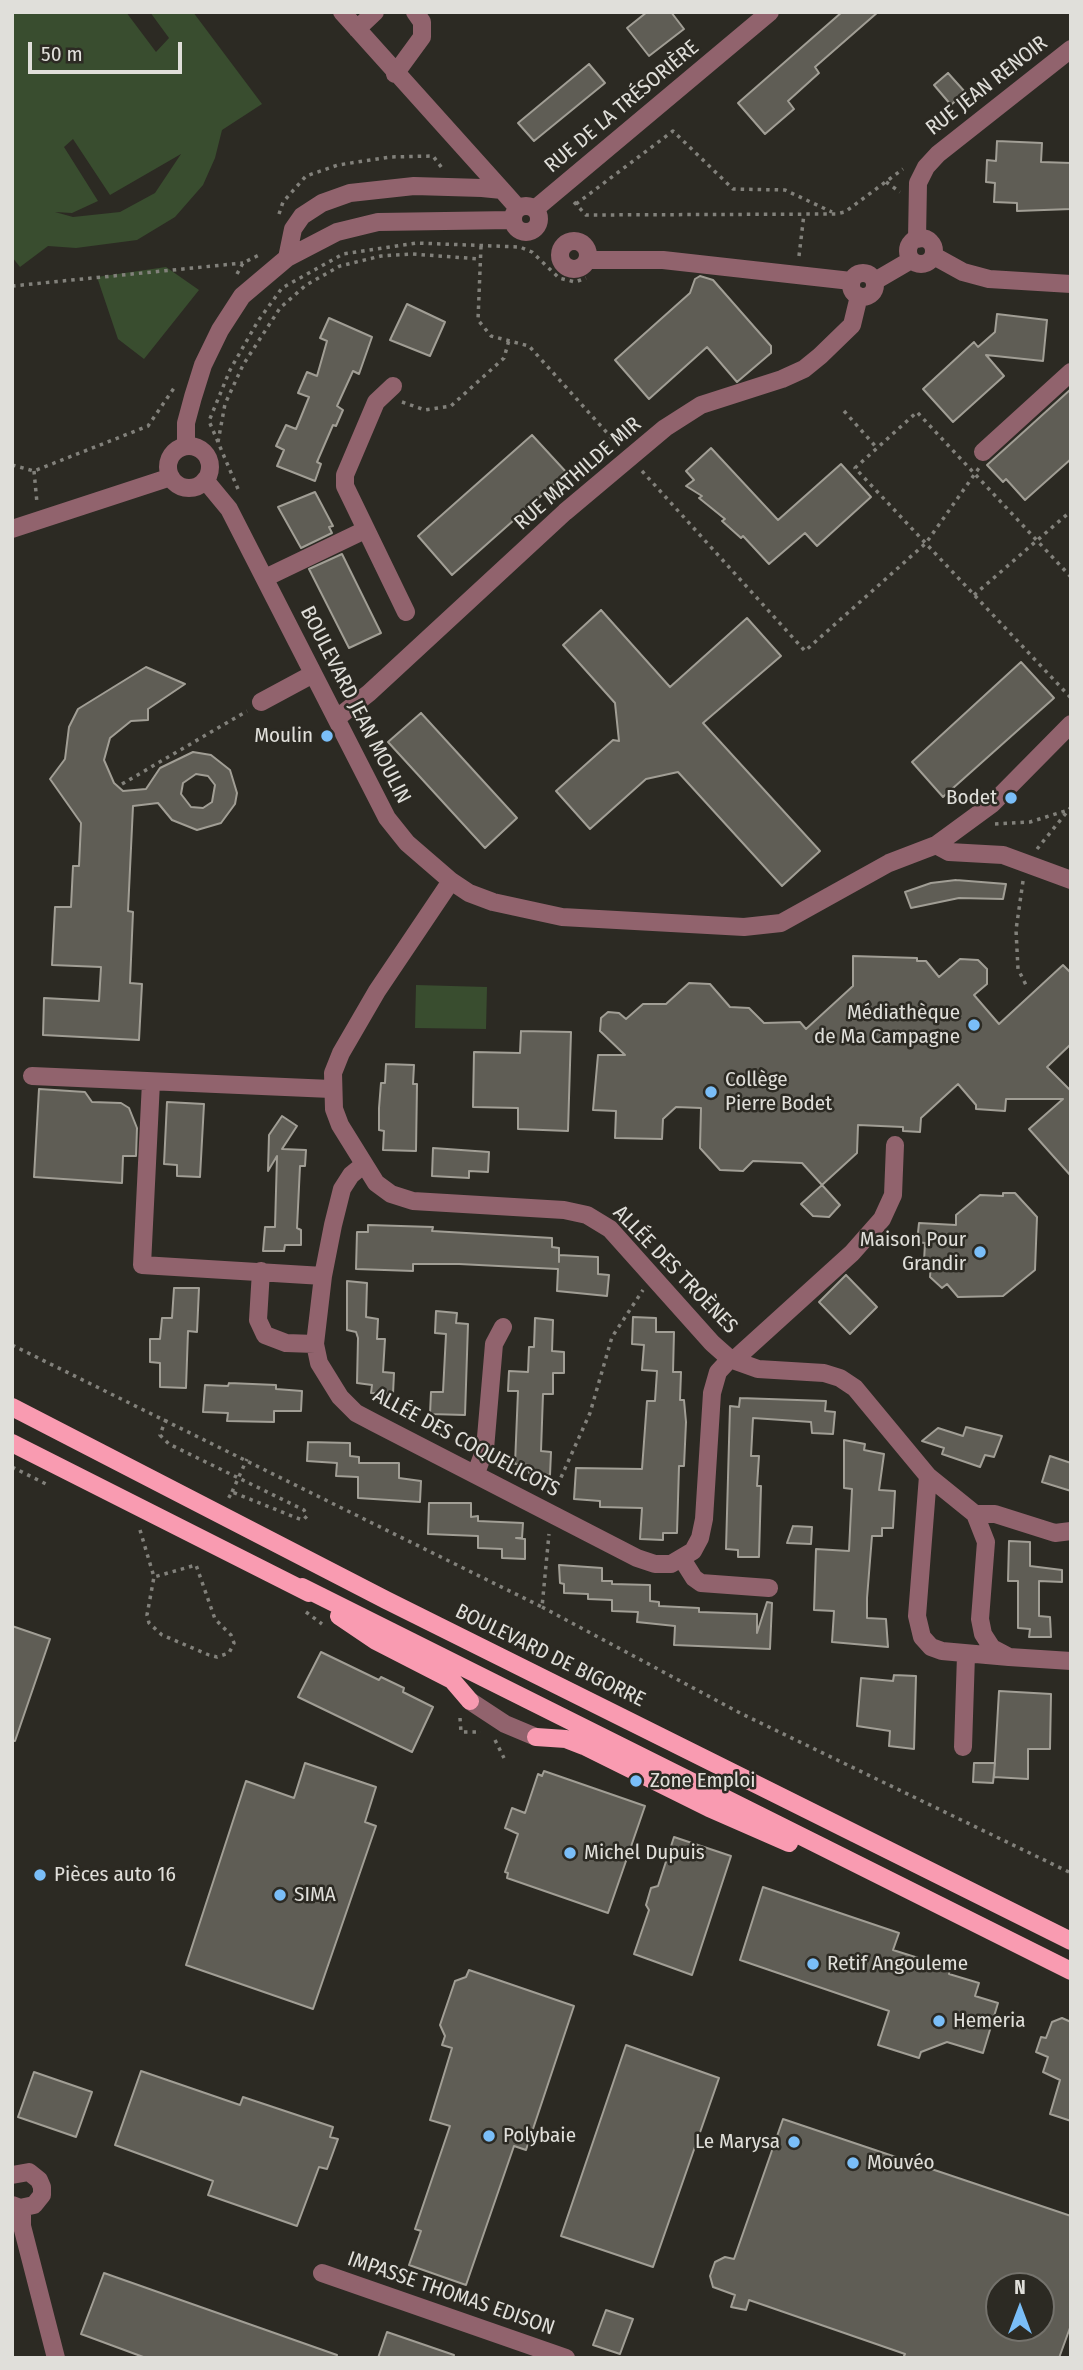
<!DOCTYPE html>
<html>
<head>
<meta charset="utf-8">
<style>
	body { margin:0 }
	#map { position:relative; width:1083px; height:2370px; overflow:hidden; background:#2c2a23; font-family:"Fira Sans Condensed",sans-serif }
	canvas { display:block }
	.frame { position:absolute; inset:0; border:14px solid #e0dfda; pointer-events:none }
	.north { position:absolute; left:985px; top:2272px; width:70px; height:70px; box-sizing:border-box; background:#2c2a23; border:2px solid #74726c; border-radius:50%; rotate:0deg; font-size:19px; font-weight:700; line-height:28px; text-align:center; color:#e0dfda }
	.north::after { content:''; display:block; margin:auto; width:24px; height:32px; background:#7abef8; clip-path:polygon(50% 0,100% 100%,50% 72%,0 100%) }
	.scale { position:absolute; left:28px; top:42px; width:154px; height:32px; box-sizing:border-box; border:4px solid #e0dfda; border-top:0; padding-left:9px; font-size:21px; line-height:24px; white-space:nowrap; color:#e0dfda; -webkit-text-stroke:5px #2c2a23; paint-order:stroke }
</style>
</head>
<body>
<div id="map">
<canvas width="1083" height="2370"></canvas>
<div class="frame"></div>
<div class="north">N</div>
<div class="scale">50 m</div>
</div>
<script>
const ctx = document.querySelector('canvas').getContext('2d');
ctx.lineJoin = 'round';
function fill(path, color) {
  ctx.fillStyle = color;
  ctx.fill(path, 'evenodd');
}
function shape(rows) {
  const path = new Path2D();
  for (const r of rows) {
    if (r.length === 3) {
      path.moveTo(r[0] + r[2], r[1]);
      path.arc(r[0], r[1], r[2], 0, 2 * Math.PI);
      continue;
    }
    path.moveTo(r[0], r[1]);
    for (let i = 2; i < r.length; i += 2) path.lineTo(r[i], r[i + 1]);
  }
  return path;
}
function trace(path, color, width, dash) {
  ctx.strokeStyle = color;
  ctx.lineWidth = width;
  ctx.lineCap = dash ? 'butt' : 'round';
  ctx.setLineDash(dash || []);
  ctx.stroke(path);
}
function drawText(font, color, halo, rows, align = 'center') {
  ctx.font = font + ' "Fira Sans Condensed",sans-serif';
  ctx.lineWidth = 5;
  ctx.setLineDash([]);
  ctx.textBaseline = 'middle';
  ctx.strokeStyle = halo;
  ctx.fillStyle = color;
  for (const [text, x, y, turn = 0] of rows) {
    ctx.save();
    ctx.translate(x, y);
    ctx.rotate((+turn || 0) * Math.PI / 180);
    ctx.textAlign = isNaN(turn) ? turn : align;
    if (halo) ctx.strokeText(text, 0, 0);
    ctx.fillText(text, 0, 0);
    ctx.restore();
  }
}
const green = shape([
	[12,12,126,12,156,52,169,38,150,12,193,12,262,104,222,130,215,158,203,185,175,217,137,240,76,248,48,246,20,267,12,257],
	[73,139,110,195,181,154,155,193,120,212,73,217,55,212,72,213,98,201,64,147],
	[166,267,199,290,144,359,118,339,97,277],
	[416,985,487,987,486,1029,415,1028]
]);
const building = shape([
	[647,12,671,12,684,29,649,56,627,28,647,12],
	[842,12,878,12,815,67,819,73,788,101,794,109,765,134,738,103,842,12],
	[589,64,605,83,534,141,518,123,589,64],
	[948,73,965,92,951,105,934,85,948,73],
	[997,141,1042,143,1041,162,1071,163,1071,209,1017,211,1017,203,994,202,995,183,986,182,987,160,996,161,997,141],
	[700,276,713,280,771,346,771,353,737,382,707,347,649,399,615,360,690,293,695,279,700,276],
	[407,304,445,322,430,356,390,340,407,304],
	[997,314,1047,320,1043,361,986,355,1004,376,953,422,923,389,974,342,978,347,995,332,997,314],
	[329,318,372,337,359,374,353,371,337,406,343,410,336,426,333,425,317,462,321,464,315,481,277,466,284,450,276,446,286,425,296,429,309,397,298,393,307,372,317,376,327,341,320,338,329,318],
	[1071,389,1071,459,1025,500,1006,479,1003,482,987,465,1071,389],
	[532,435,567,473,452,575,418,536,532,435],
	[711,448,778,520,841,464,871,497,817,546,805,533,769,564,743,536,741,538,722,521,725,519,699,498,702,496,686,486,694,480,686,471,711,448],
	[315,492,333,526,329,527,332,533,301,548,278,507,315,492],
	[342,554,381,633,349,648,309,569,342,554],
	[601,610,670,687,747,618,781,656,703,723,820,851,782,886,678,772,646,779,590,829,556,791,613,740,619,741,615,703,563,645,601,610],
	[1021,662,1054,698,943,797,912,762,1021,662],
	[146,667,185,684,148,709,148,720,131,721,110,738,104,760,114,783,123,791,146,789,160,768,193,752,211,755,230,770,237,793,235,804,221,823,197,830,172,820,158,803,133,806,128,911,133,912,130,983,142,984,139,1040,43,1035,44,998,99,1001,101,967,52,965,55,907,71,907,73,866,79,866,81,823,50,779,65,759,69,727,78,709,146,667],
	[196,774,208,776,215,785,212,802,203,808,191,807,181,794,183,783,196,774],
	[421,713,517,818,485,848,388,742,421,713],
	[956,880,1006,884,1003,899,959,898,911,908,905,892,931,883,956,880],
	[853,956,917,958,917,961,926,961,939,977,960,959,978,960,987,969,987,984,974,995,999,1024,1063,965,1071,973,1071,1044,1047,1067,1071,1091,1071,1176,1029,1129,1063,1099,1006,1099,1005,1111,976,1109,976,1105,958,1084,921,1118,920,1132,903,1131,903,1127,858,1125,857,1153,822,1185,802,1163,753,1161,743,1171,720,1170,700,1148,701,1108,676,1107,663,1119,662,1139,615,1138,616,1111,593,1110,598,1055,625,1055,600,1031,601,1018,608,1012,619,1013,626,1019,643,1004,666,1004,689,983,710,984,730,1007,749,1008,764,1023,800,1022,806,1029,853,986,853,956],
	[521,1031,571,1032,568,1131,518,1129,518,1108,473,1107,474,1052,520,1053,521,1031],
	[386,1064,414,1065,413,1084,417,1084,416,1151,383,1150,384,1131,379,1130,379,1108,381,1083,385,1083,386,1064],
	[39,1089,85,1092,92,1102,121,1103,129,1108,137,1128,136,1156,123,1156,122,1183,34,1177,39,1089],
	[167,1102,204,1104,200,1177,177,1176,177,1165,164,1164,167,1102],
	[282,1116,297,1126,282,1149,306,1150,305,1166,300,1166,297,1228,301,1230,301,1245,285,1245,284,1251,263,1251,265,1227,275,1227,277,1156,268,1171,269,1135,282,1116],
	[433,1148,489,1152,488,1172,469,1171,469,1178,432,1176,433,1148],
	[822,1185,840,1205,829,1217,813,1216,801,1204,822,1185],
	[1003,1193,1015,1193,1037,1217,1035,1270,1003,1296,958,1297,947,1284,942,1288,930,1277,931,1261,924,1261,925,1243,917,1242,919,1223,956,1225,956,1215,980,1195,1003,1196,1003,1193],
	[368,1225,433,1227,432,1231,552,1238,552,1247,559,1248,559,1262,559,1255,598,1257,598,1274,609,1275,607,1296,557,1291,558,1269,459,1264,413,1264,413,1271,356,1269,357,1232,368,1232,368,1225],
	[846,1275,877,1307,850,1334,819,1302,846,1275],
	[347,1281,367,1283,366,1317,378,1319,377,1339,385,1339,383,1372,394,1373,393,1394,371,1393,372,1385,357,1383,358,1338,356,1332,347,1330,347,1281],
	[174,1288,199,1288,197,1332,188,1331,186,1388,160,1387,160,1363,150,1362,150,1339,160,1339,162,1318,172,1318,174,1288],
	[436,1311,457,1313,456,1323,468,1324,465,1415,430,1414,431,1392,443,1392,446,1334,435,1333,436,1311],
	[633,1317,656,1318,656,1332,674,1332,673,1372,681,1372,680,1400,684,1400,686,1422,684,1466,679,1466,677,1533,663,1533,663,1540,640,1539,642,1508,600,1507,600,1501,574,1499,576,1468,642,1469,647,1401,655,1401,657,1371,642,1370,644,1345,632,1344,633,1317],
	[535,1318,553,1320,552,1351,564,1352,564,1373,553,1373,553,1394,543,1394,541,1451,551,1452,550,1475,529,1473,528,1465,515,1464,518,1391,508,1391,509,1371,528,1372,529,1347,534,1347,535,1318],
	[229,1383,276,1385,276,1389,302,1391,301,1411,274,1411,274,1422,227,1421,228,1413,203,1412,205,1385,228,1386,229,1383],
	[740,1398,826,1401,825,1411,835,1412,833,1434,812,1433,811,1422,753,1418,751,1456,759,1456,757,1486,761,1486,759,1557,738,1557,738,1550,726,1549,730,1406,739,1407,740,1398],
	[966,1427,1002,1436,994,1457,985,1455,980,1467,942,1454,944,1448,922,1441,938,1428,963,1436,966,1427],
	[844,1440,865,1444,864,1450,884,1454,879,1490,895,1491,893,1528,882,1528,882,1536,872,1536,867,1598,867,1618,886,1619,888,1647,832,1642,834,1611,814,1610,816,1549,849,1551,852,1489,844,1488,844,1440],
	[308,1442,350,1443,350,1456,359,1457,359,1463,399,1463,399,1478,421,1481,420,1502,358,1498,358,1477,336,1476,337,1463,307,1461,308,1442],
	[1050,1456,1071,1463,1071,1491,1042,1482,1050,1456],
	[429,1503,471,1503,471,1517,478,1516,478,1521,523,1523,522,1538,516,1538,525,1539,525,1559,502,1558,502,1549,478,1548,478,1536,428,1534,429,1503],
	[793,1526,812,1527,811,1544,787,1543,793,1526],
	[1009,1541,1030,1542,1030,1566,1062,1570,1062,1582,1039,1581,1039,1616,1050,1617,1051,1637,1029,1637,1030,1629,1018,1628,1018,1581,1008,1581,1009,1541],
	[559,1565,602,1568,602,1581,612,1581,612,1584,650,1585,650,1601,659,1602,659,1606,699,1608,699,1612,757,1614,757,1633,767,1602,772,1603,770,1649,674,1645,675,1626,637,1622,638,1612,612,1611,612,1600,588,1599,588,1594,564,1593,564,1584,560,1583,559,1565],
	[12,1626,50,1639,15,1741,12,1741,12,1626],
	[321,1652,379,1680,381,1677,404,1688,403,1692,433,1707,412,1752,298,1697,321,1652],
	[894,1675,916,1676,914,1749,889,1746,890,1731,857,1726,861,1678,893,1681,894,1675],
	[999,1691,1051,1694,1050,1749,1028,1749,1028,1779,994,1777,999,1691],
	[305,1763,376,1787,365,1822,376,1826,313,2009,186,1965,246,1781,294,1798,305,1763],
	[974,1763,995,1763,993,1783,973,1782,974,1763],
	[544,1771,645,1806,608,1913,507,1878,508,1873,505,1872,518,1834,505,1828,512,1808,525,1813,538,1774,542,1776,544,1771],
	[674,1837,731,1856,692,1975,634,1954,649,1910,646,1905,651,1888,658,1886,674,1837],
	[763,1887,899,1933,893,1950,950,1968,949,1974,979,1983,975,1996,998,2003,983,2053,947,2042,921,2052,919,2058,878,2045,889,2011,740,1960,763,1887],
	[469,1970,574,2006,526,2150,514,2146,466,2285,409,2265,421,2231,415,2229,450,2126,430,2120,452,2048,442,2045,445,2036,440,2025,455,1981,466,1977,469,1970],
	[1062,2018,1071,2022,1071,2121,1050,2114,1060,2080,1043,2072,1048,2057,1036,2052,1041,2037,1046,2038,1052,2022,1062,2018],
	[626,2045,719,2078,653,2267,561,2236,626,2045],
	[141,2071,240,2105,243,2097,333,2127,330,2137,338,2139,327,2169,319,2167,297,2226,208,2195,213,2181,115,2145,141,2071],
	[34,2072,92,2092,76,2137,18,2117,34,2072],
	[783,2119,1071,2216,1071,2325,1059,2358,903,2358,905,2354,749,2300,746,2310,731,2307,735,2295,713,2287,710,2276,715,2262,725,2257,734,2259,783,2119],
	[999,2286,1041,2286,1041,2328,999,2328,999,2286],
	[104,2273,337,2355,336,2358,146,2358,81,2334,104,2273],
	[606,2310,633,2319,620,2354,593,2345,606,2310],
	[387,2332,454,2355,453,2358,378,2358,387,2332]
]);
const path = shape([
	[886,182,900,192],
	[574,202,586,215,836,214,845,212,903,169],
	[576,204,673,131,733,189,785,190,832,212],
	[279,214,283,202,306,176,338,165,390,157,433,156,442,168],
	[481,246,478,320,491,336,529,346,618,445],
	[799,256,804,214],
	[237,274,243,263,259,255],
	[12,286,243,263],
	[402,402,425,410,451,406,504,358,509,340],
	[844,411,877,448],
	[218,442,225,404,243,365,280,308,306,285,340,266,381,256,413,254,480,259],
	[12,465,34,471,148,426,174,388],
	[34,471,37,503],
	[642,471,805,651,926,543,979,468],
	[238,489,209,421,230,370,258,321,282,288,343,254,416,243,520,247,532,252,559,278,575,282,586,278],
	[1071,577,917,412,855,468,1071,698],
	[974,595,1071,511],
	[122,784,247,711],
	[995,824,1030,822,1065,811],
	[1037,849,1071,807],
	[1023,881,1016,930,1018,969,1027,987],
	[12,1345,542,1607,549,1534],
	[166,1419,160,1435,169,1444,304,1510,307,1516,303,1520,297,1518,232,1492,228,1499],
	[12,1467,48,1485],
	[232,1492,247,1459],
	[554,1493,590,1413,612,1337,643,1290],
	[140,1530,154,1577,147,1615,149,1623,162,1635,209,1655,217,1657,229,1653,234,1643,231,1635,215,1619,196,1565,154,1577],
	[542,1607,740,1713,1071,1873],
	[306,1612,322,1624],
	[460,1718,461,1732,481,1732],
	[495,1740,504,1758]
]);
const minor = shape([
	[342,12,502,190],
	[357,29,375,12],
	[395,74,422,37,422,22,415,12],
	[526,219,13],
	[535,209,770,12],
	[921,251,13],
	[917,239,918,183,926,167,938,154,1071,49],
	[574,255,14],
	[934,256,963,272,989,279,1071,284],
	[287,258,293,229,302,216,322,203,350,193,414,186,482,188,502,190,518,208],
	[587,260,663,260,851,281],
	[863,285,12],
	[875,281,911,260],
	[393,386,376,402,345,475,345,486,406,612],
	[186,446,186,423,193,397,203,365,220,330,242,296,287,258,337,232,378,222,512,220],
	[189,467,21],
	[983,452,1071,372],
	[205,480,229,509,387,818,407,843,451,881,469,893,493,902,562,917,744,927,781,923,889,863,936,845,992,804,1071,724],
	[12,529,171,477],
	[265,578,365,530],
	[261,702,313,674],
	[337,718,369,693,565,512,665,428,701,405,782,379,804,369,820,356,852,325,859,296],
	[936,845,949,852,1003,855,1071,880],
	[451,881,377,991,341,1053,333,1073,334,1109,340,1125,376,1183,391,1194,413,1201,564,1210,587,1215,610,1229,712,1343,730,1359,758,1369,824,1373,840,1378,855,1388,928,1476,975,1514,986,1542,980,1619,983,1634,992,1648,1009,1657,942,1651,931,1647,922,1637,917,1616,928,1476],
	[32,1076,331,1089],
	[151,1082,142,1265,323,1276],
	[362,1166,351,1175,342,1189,333,1225,323,1276,315,1344,319,1363,340,1397,356,1413,375,1423,637,1558,655,1564,671,1564,693,1551,700,1538,704,1519,712,1393,718,1372,730,1359],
	[261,1271,258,1320,265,1335,286,1343,315,1344],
	[734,1360,852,1253,882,1219,893,1195,895,1145],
	[476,1473,485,1449,494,1344,503,1327],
	[975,1514,995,1514,1055,1533,1071,1531],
	[682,1559,694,1578,701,1583,769,1588],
	[1009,1657,1071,1661],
	[470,1701,505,1724,536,1737],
	[963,1747,966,1655],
	[12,2175,29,2172,39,2180,42,2187,42,2195,34,2205,20,2208,12,2205],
	[22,2208,22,2226,56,2358],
	[322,2273,566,2358]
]);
const major = shape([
	[12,1407,386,1600,1071,1941],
	[12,1443,309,1593],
	[302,1587,1071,1971],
	[339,1616,376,1641,452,1680,470,1701],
	[536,1737,566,1739,584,1746,709,1808,789,1843]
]);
const markers = [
	[327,736,7,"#7abef8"],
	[1011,798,7,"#7abef8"],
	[974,1025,7,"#7abef8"],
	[711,1092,7,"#7abef8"],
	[980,1252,7,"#7abef8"],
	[636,1781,7,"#7abef8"],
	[570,1853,7,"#7abef8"],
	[40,1875,7,"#7abef8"],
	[280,1895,7,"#7abef8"],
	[813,1964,7,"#7abef8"],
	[939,2021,7,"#7abef8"],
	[489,2136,7,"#7abef8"],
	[794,2142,7,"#7abef8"],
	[853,2163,7,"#7abef8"]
];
const streetNames = [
	["RUE JEAN RENOIR",987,86,-38],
	["RUE DE LA TRÉSORIÈRE",622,107,-40],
	["RUE MATHILDE MIR",578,474,-41],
	["BOULEVARD JEAN MOULIN",355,705,63],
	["ALLÉE DES TROÈNES",675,1270,46],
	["ALLÉE DES COQUELICOTS",466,1443,28],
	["BOULEVARD DE BIGORRE",550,1656,26],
	["IMPASSE THOMAS EDISON",451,2294,19]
];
const poiNames = [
	["Moulin",313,736,"right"],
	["Bodet",997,798,"right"],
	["Médiathèque",960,1013,"right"],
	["de Ma Campagne",960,1037,"right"],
	["Collège",725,1080],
	["Pierre Bodet",725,1104],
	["Maison Pour",966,1240,"right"],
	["Grandir",966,1264,"right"],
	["Zone Emploi",650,1781],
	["Michel Dupuis",584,1853],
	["Pièces auto 16",54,1875],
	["SIMA",294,1895],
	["Retif Angouleme",827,1964],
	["Hemeria",953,2021],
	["Polybaie",503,2136],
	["Le Marysa",780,2142,"right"],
	["Mouvéo",867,2163]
];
fill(green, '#394d2f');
fill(building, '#5f5d55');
trace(building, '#a19e95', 2);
trace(path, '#82817b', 3.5, [3.5, 5]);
trace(minor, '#91636d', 18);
trace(major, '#f99bb1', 18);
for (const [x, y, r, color] of markers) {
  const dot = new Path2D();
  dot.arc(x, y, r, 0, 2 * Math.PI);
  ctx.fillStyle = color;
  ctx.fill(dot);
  trace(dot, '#2c2a23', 2.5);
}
drawText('21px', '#e0dfda', '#2c2a23', streetNames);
drawText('21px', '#e0dfda', '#2c2a23', poiNames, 'left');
</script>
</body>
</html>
